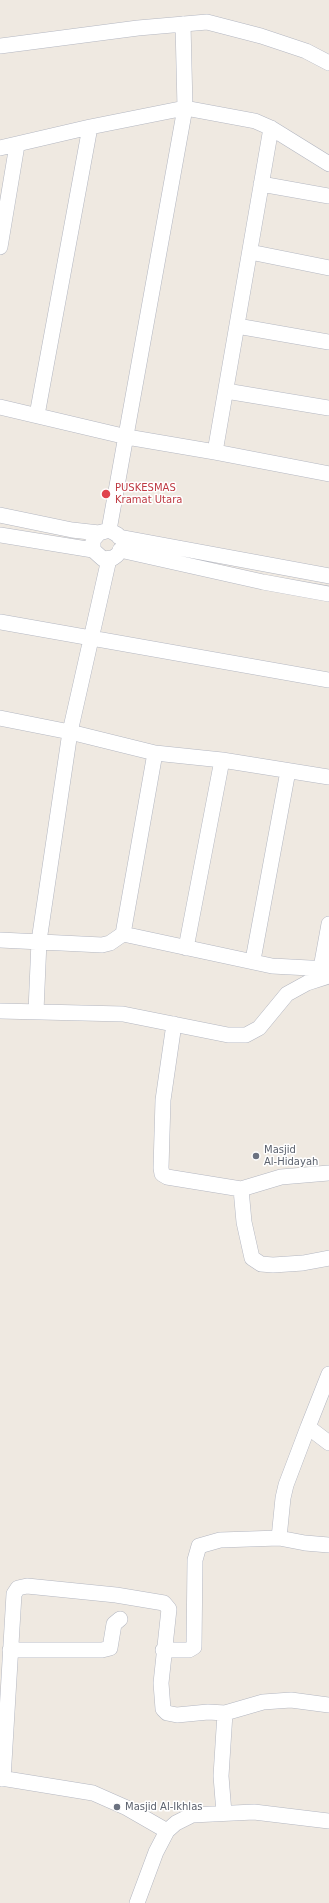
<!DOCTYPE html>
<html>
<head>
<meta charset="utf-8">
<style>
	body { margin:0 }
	canvas { display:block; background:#efe9e1 }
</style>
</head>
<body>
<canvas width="329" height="1903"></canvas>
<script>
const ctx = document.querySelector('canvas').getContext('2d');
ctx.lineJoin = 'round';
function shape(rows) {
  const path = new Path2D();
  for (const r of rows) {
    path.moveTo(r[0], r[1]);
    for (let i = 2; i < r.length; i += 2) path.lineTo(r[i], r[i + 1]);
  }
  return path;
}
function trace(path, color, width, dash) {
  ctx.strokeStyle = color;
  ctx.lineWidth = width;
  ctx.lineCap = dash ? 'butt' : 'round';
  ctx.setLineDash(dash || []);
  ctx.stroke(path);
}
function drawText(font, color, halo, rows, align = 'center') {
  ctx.font = font + ' "DejaVu Sans",sans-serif';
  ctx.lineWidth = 3;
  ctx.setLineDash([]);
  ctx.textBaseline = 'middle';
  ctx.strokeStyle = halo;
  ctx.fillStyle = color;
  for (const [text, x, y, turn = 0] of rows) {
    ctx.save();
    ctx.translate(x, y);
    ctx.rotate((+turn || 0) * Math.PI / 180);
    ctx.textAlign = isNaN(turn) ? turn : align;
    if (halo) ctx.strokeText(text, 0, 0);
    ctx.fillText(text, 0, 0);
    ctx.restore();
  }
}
const minor = shape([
	[0,46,138,28,207,22,261,36,306,51,329,63],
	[0,148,90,127,185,108,255,121,271,128,329,164],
	[261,184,329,196],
	[0,247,17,145],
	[250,252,329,268],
	[237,326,329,342],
	[226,391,329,408],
	[0,407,127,437,215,452,329,474],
	[37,415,90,127],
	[215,452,271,128],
	[0,515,72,530,99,533],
	[109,530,185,108,183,24],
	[0,535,93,550,103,559,113,558,117,555],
	[119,537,329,576],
	[93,550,93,540,99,533,109,530,118,535],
	[120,550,263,582,329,594],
	[0,622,329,680],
	[0,718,70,732,155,753,222,760,329,777],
	[123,934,155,753],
	[0,940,102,945,110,943,123,934,272,966,329,969],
	[186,948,222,760],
	[253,960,288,771],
	[321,968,329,924],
	[0,1011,123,1014,228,1035,246,1035,259,1028,287,994,307,983,329,976],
	[36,1011,39,941,70,732,109,559],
	[174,1024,163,1100,161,1168,162,1174,167,1177,241,1189,281,1177,329,1173],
	[241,1189,244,1222,252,1258,261,1264,273,1265,303,1263,329,1258],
	[329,1374,308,1427,329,1443],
	[308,1427,286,1485,283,1498,279,1538,305,1543,329,1545],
	[10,1650,102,1650,110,1648,114,1624,120,1619],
	[163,1650,189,1650,194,1647,195,1560,199,1546,220,1540,279,1538],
	[225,1713,263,1702,291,1700,329,1705],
	[0,1778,93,1793,127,1808,167,1831,176,1823,192,1815,254,1812,329,1821],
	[3,1779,14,1594,18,1588,27,1586,116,1595,164,1603,169,1609,161,1683,163,1709,167,1713,177,1715,208,1712,225,1713,221,1776,224,1813],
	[137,1903,156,1852,167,1831]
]);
const markers = [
	[106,494,5,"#e0444e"],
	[256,1156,4,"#6b7280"],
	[117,1807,4,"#6b7280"]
];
const healthNames = [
	["PUSKESMAS",115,488],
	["Kramat Utara",115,500]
];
const worshipNames = [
	["Masjid",264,1150],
	["Al-Hidayah",264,1162],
	["Masjid Al-Ikhlas",125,1807]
];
trace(minor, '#b4b7c1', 16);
trace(minor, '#fff', 15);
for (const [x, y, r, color] of markers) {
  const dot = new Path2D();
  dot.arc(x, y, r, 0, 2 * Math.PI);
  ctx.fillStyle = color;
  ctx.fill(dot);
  trace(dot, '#fff', 1.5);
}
drawText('10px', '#be3a42', '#fff', healthNames, 'left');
drawText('10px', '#5b616d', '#fff', worshipNames, 'left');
</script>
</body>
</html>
